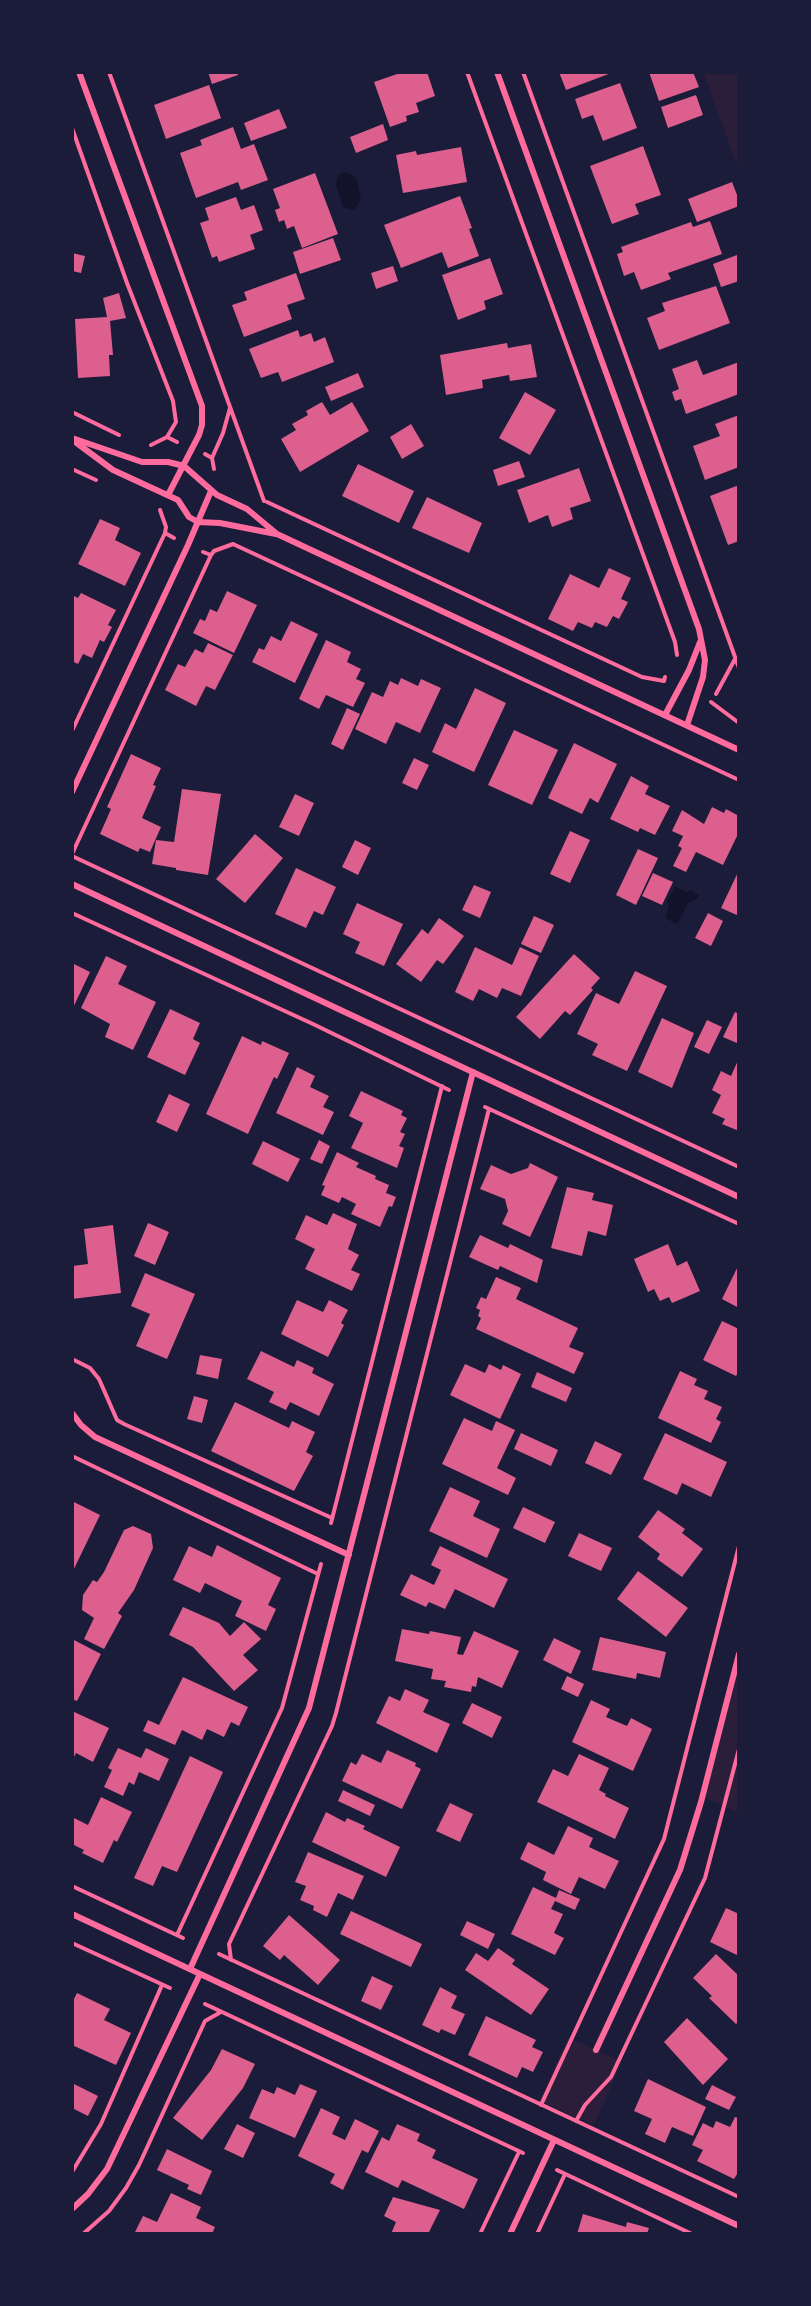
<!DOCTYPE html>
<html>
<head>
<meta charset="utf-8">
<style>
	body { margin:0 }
	#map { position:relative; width:811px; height:2306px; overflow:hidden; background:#1b1b3a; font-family:"Crimson Pro",serif }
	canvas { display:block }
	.frame { position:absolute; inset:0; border:74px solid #1b1b3a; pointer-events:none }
</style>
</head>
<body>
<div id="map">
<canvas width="811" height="2306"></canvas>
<div class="frame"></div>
</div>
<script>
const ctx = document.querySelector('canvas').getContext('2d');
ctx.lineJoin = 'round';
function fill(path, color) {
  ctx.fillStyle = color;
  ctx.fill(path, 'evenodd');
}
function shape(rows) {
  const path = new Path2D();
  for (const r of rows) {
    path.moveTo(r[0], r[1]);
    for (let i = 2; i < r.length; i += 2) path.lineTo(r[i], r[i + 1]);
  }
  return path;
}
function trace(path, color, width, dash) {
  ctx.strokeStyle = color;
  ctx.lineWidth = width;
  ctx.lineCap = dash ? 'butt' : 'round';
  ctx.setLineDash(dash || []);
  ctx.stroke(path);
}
const green = shape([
	[703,72,739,72,739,171],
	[735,1669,739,1671,739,1813,703,1797],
	[568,2037,622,2062,594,2125,539,2101]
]);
const water = shape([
	[342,172,349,173,357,179,361,199,354,210,344,208,342,205,336,184,338,175],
	[675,886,687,893,690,890,699,895,698,898,688,903,677,924,665,918,669,906,667,902]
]);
const building = shape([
	[208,72,237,72,238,75,212,84],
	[403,72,427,72,435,96,416,103,419,112,406,116,407,121,390,127,374,82],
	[559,72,614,72,566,90],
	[649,72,693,72,699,87,659,101],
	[620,83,637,128,603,141,593,115,582,119,575,99],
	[209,85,221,118,166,139,154,105],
	[696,95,703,115,668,128,661,107],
	[279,109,287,128,251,141,244,123],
	[383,124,388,140,356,153,350,137],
	[233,127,241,149,254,144,268,180,241,190,238,182,196,198,180,153,202,145,200,140],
	[643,146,661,195,635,204,639,214,612,224,590,166],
	[461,147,467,182,403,193,396,155,416,151,417,155],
	[315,173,338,234,302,248,294,226,287,229,284,220,279,222,275,210,280,208,273,189],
	[732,182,739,200,739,206,697,222,688,199],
	[460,196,472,228,469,229,479,256,448,268,442,252,401,268,384,225],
	[236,197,241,210,254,205,263,230,250,235,255,249,219,262,217,256,212,258,200,223,209,220,205,208],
	[710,221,722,254,668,273,671,279,641,290,634,272,624,276,617,254,623,252,621,247,691,222,693,227],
	[333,238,341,260,300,274,293,252],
	[72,253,85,256,81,273,72,271],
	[737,255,739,281,721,287,713,264],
	[490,258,503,294,484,301,486,309,458,320,442,275],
	[393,266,398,281,376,289,371,273],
	[296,273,305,299,287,305,292,319,244,337,232,305,247,300,244,292],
	[716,286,730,323,659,350,647,318,665,311,662,303],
	[119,293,126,318,110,321,113,355,109,355,110,376,78,378,75,319,107,317,103,298],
	[298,330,300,337,311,333,314,342,325,337,334,362,282,382,278,372,261,378,249,349],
	[507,343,508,348,531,344,537,377,510,381,509,375,482,380,483,388,446,395,440,355],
	[697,360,703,375,739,362,739,394,686,414,681,399,675,401,672,392,679,389,672,369],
	[358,373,364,387,331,401,325,387],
	[525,392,556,410,530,455,499,438],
	[322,402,330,415,352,402,369,431,300,472,281,439,296,430,292,424,308,415,306,411],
	[739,415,739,467,705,480,693,446,720,436,715,424],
	[411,424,424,446,402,459,390,437],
	[519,461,525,477,498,486,493,470],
	[358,464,414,491,399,523,342,496],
	[579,468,591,501,570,508,573,519,552,527,548,515,529,523,517,490],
	[739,485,739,541,728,545,710,496],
	[427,497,482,523,469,553,412,528],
	[100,519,120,528,115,540,141,553,125,586,78,564],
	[609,568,631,578,621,599,628,602,619,619,613,616,607,627,595,622,592,628,578,622,573,631,548,619,570,574,599,588],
	[227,591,257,605,234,653,193,633,200,619,205,621,210,609,217,612],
	[81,593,116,610,108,625,112,627,104,642,100,640,92,658,83,654,78,664,72,661,72,595,78,598],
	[291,621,318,634,295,683,252,662,259,648,264,650,271,636,281,641],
	[326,640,351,652,347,662,361,669,356,679,365,683,353,707,326,695,319,709,299,699],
	[208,643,233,655,215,690,206,686,196,706,165,690,178,664,185,667,195,649,203,653],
	[401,678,418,686,421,679,441,688,420,733,396,722,386,744,355,729,372,692,383,697,390,681,398,685],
	[475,688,506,703,474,772,432,752,445,723,456,729],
	[347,708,360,714,343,750,331,744],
	[514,730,558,750,532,805,488,785],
	[574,743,617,764,598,803,590,798,582,814,548,798],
	[131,754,161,768,153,785,156,786,142,818,161,827,150,852,140,848,138,852,100,834,111,809,107,807],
	[414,758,429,765,417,790,402,783],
	[631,776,649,786,645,794,670,806,655,835,640,828,638,832,610,819],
	[182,789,221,794,208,875,176,870,176,868,152,864,156,840,174,842],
	[295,794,314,803,299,836,279,827],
	[712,807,724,813,726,809,739,816,739,832,723,865,696,852,686,872,673,866,682,848,678,846,683,836,672,831,682,810,704,824],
	[570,831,590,840,570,883,550,874],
	[255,834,283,858,245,903,216,879],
	[355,840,371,848,358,875,342,867],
	[638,849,658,858,636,905,616,895],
	[296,868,336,887,323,915,314,911,306,928,275,914],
	[739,870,739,916,721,908],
	[653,873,673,882,662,905,642,896],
	[474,885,491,892,480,918,462,910],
	[357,903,403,924,384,966,355,953,360,942,343,934],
	[708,913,723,921,711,946,695,938],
	[534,916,554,925,541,953,521,944],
	[439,918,464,936,443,964,437,960,421,982,396,964,422,929,428,934],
	[475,947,512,965,520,947,539,956,521,996,502,988,497,998,479,989,473,1001,455,992],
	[574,954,600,978,591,988,593,990,570,1015,565,1011,540,1039,516,1017],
	[106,956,127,966,118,984,156,1002,133,1050,105,1037,110,1024,81,1008],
	[72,963,90,972,72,1010],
	[635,971,667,986,627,1071,592,1055,598,1044,577,1034,596,993,619,1004],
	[170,1009,200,1023,193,1039,200,1043,185,1075,147,1057],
	[735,1012,739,1014,739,1044,723,1037],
	[662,1018,694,1033,672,1088,638,1072],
	[707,1020,722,1027,709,1054,694,1047],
	[242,1036,261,1045,262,1041,289,1053,277,1079,274,1077,248,1134,206,1114],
	[739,1058,739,1131,722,1124,725,1119,712,1113,721,1095,712,1090,721,1071,731,1076],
	[297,1067,315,1076,310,1087,329,1096,323,1107,334,1112,323,1135,276,1113],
	[361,1091,403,1111,401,1115,407,1118,400,1132,405,1134,399,1146,404,1148,397,1168,351,1148,363,1123,349,1116],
	[169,1094,190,1104,177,1132,156,1122],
	[319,1140,330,1146,322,1164,310,1159],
	[263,1141,300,1159,288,1182,252,1164],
	[337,1152,359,1163,356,1167,376,1176,375,1179,389,1185,386,1193,396,1197,392,1207,389,1206,380,1227,351,1214,356,1204,342,1197,339,1203,321,1195,325,1186,322,1185],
	[530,1163,558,1177,530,1237,502,1224,508,1211,505,1199,480,1189,491,1165,511,1174,528,1168],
	[567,1187,594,1193,592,1200,613,1205,606,1236,588,1231,582,1256,551,1248],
	[333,1213,357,1224,348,1249,359,1255,351,1270,360,1274,352,1291,305,1269,315,1249,295,1239,306,1215,327,1225],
	[148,1223,169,1232,155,1265,134,1256],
	[113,1225,121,1293,72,1299,72,1266,88,1264,84,1229],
	[480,1235,508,1248,510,1244,543,1260,537,1283,500,1266,498,1270,469,1257],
	[668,1244,677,1266,687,1261,700,1291,672,1303,669,1297,660,1301,654,1289,648,1292,634,1259],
	[739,1264,739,1308,722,1299],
	[145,1273,195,1294,167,1359,136,1346,150,1314,131,1306],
	[496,1277,521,1288,516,1299,578,1328,569,1347,584,1353,574,1374,476,1329,481,1318,478,1316,480,1310,476,1308,481,1297,486,1299],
	[297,1300,323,1312,329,1300,348,1310,341,1323,344,1325,328,1357,281,1334],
	[722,1321,739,1329,739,1370,736,1376,703,1360],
	[261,1351,294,1367,297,1360,314,1368,312,1373,334,1384,319,1416,290,1402,286,1410,269,1402,274,1392,247,1379],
	[200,1355,222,1359,218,1379,196,1374],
	[465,1364,485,1373,489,1364,501,1370,503,1365,521,1374,500,1419,450,1395],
	[680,1371,697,1379,694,1385,708,1391,704,1399,722,1407,716,1419,721,1422,711,1443,658,1418],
	[537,1372,572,1388,566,1402,531,1387],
	[194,1396,208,1400,202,1423,187,1419],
	[235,1402,289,1428,292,1421,315,1432,306,1452,313,1456,294,1491,211,1451],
	[464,1418,492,1431,496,1421,515,1430,497,1468,516,1478,508,1495,442,1464],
	[521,1433,558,1450,551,1466,514,1449],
	[665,1433,727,1462,711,1497,682,1483,677,1495,643,1479],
	[595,1441,622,1454,611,1475,585,1463],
	[450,1487,480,1501,473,1516,500,1529,487,1558,429,1531],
	[72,1501,100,1515,72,1573],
	[523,1507,555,1522,545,1543,513,1528],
	[658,1510,685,1529,682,1533,703,1549,682,1577,657,1559,660,1554,638,1537],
	[133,1526,151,1534,153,1548,134,1590,118,1613,122,1616,104,1649,84,1639,94,1618,82,1610,83,1595,93,1580,97,1582,104,1572,124,1530],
	[579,1533,612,1548,601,1571,568,1556],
	[217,1545,281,1578,268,1605,276,1609,266,1631,235,1616,242,1601,205,1583,200,1593,173,1580,189,1546,212,1557],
	[440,1546,508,1579,494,1608,455,1589,445,1609,429,1602,426,1607,400,1595,411,1574,434,1585,441,1570,431,1565],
	[638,1571,688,1608,666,1637,617,1599],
	[183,1607,219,1623,230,1636,244,1622,261,1639,243,1655,258,1670,234,1691,193,1647,169,1635],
	[402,1629,429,1634,430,1631,461,1637,457,1654,463,1655,474,1631,519,1651,502,1688,478,1677,476,1687,472,1686,471,1692,444,1687,446,1681,431,1679,433,1669,395,1661],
	[600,1637,666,1652,660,1678,637,1673,636,1679,592,1670],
	[554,1638,581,1651,571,1674,543,1660],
	[72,1639,101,1654,77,1701,72,1699],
	[567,1676,584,1684,578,1697,561,1689],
	[183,1677,248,1707,239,1726,231,1722,224,1737,207,1729,202,1740,182,1730,175,1745,143,1731,148,1720,159,1725],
	[405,1689,429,1700,423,1712,450,1724,437,1753,376,1723,389,1696,400,1701],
	[591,1700,610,1709,606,1717,627,1726,631,1718,652,1729,633,1771,572,1742],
	[472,1703,502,1717,492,1738,462,1723],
	[72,1711,109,1728,93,1762,76,1753,72,1761],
	[118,1748,141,1758,146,1748,169,1759,159,1781,139,1772,134,1785,129,1782,123,1796,104,1787,112,1770,108,1768],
	[387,1750,416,1763,415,1766,421,1769,402,1809,342,1781,351,1762,356,1765,362,1754,381,1763],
	[579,1754,609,1768,599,1790,606,1794,605,1796,629,1808,615,1839,537,1802,553,1769,568,1776],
	[190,1756,223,1772,177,1872,162,1866,153,1886,134,1878],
	[343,1790,375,1805,370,1816,338,1801],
	[101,1797,132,1812,117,1842,114,1840,103,1863,82,1853,84,1850,72,1844,72,1817,88,1825],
	[450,1803,473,1814,460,1842,436,1831],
	[326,1812,345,1822,347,1818,365,1826,363,1829,400,1847,386,1877,312,1842],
	[568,1826,593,1838,589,1847,619,1861,605,1889,579,1877,571,1894,543,1880,546,1872,520,1859,528,1842,554,1855],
	[308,1852,364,1876,353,1900,338,1893,327,1917,313,1910,314,1906,300,1900,306,1886,295,1882],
	[533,1887,556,1898,559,1890,580,1899,575,1910,555,1901,551,1909,563,1914,554,1933,564,1938,555,1955,511,1934],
	[726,1908,739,1914,739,1956,710,1942],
	[351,1911,422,1944,411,1967,340,1934],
	[289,1915,340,1960,318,1985,284,1955,280,1960,263,1946],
	[467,1921,495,1934,488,1949,460,1935],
	[498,1948,515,1960,512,1964,549,1989,531,2015,465,1970,476,1953,488,1961],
	[716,1954,739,1976,739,2021,736,2024,709,1998,712,1996,693,1978],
	[372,1976,393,1986,381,2010,361,2001],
	[440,1987,457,1996,451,2008,465,2014,455,2035,441,2029,439,2033,422,2025],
	[77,1993,110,2009,104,2020,131,2033,116,2065,72,2045,72,2003],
	[486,2016,536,2040,532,2047,543,2052,533,2072,522,2067,517,2078,468,2055],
	[687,2018,728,2059,703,2085,664,2042],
	[222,2049,255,2064,243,2088,202,2140,173,2118,211,2070],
	[648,2079,706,2107,693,2136,672,2127,665,2143,645,2134,652,2119,634,2111],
	[72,2083,98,2096,88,2116,72,2108],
	[300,2084,317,2091,295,2138,249,2118,262,2089,274,2094,277,2087,295,2095],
	[712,2085,736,2097,729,2110,705,2099],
	[321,2108,340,2117,332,2134,345,2140,355,2119,379,2131,368,2153,362,2150,343,2190,330,2183,335,2174,298,2156],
	[735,2117,739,2118,739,2171,734,2179,697,2161,703,2150,692,2145,703,2123,713,2128,716,2121,730,2127],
	[237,2124,255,2133,243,2158,224,2149],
	[397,2124,420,2134,417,2141,436,2150,432,2158,478,2179,464,2209,402,2180,398,2188,365,2172,382,2137,389,2141],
	[167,2149,212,2171,201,2195,187,2189,189,2185,157,2170],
	[171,2193,201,2207,196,2218,215,2227,212,2234,134,2234,143,2216,157,2222],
	[393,2197,440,2210,428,2234,391,2234,396,2222,384,2216],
	[583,2214,626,2227,627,2222,649,2228,647,2234,577,2234]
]);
const path = shape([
	[109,72,264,501],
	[467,72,675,642,677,655],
	[523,72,739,668],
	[72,128,127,283,173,401,176,422,167,437],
	[72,412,119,435],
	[151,445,167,437,177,442],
	[205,454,212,458,214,469],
	[212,458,223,433,230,408],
	[72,469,96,480],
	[267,502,642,677,664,681,665,677],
	[160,510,166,527,165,533,174,538],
	[203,552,211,555,214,551,233,544,739,780],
	[716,694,735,659],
	[711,702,739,723],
	[72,731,165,533],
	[72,854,211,555],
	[72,856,739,1167],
	[72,913,313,1024,449,1090],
	[485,1107,739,1224],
	[72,1359,90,1368,99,1379,117,1420,124,1424,332,1518],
	[72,1456,318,1574],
	[331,1523,442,1086],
	[72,1886,183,1938],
	[177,1935,282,1708,321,1564],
	[72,1943,170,1988],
	[219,1954,739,2197],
	[231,1960,229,1944,332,1726,336,1713,489,1109],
	[205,2004,523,2153],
	[541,2105,664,1839,739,1546],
	[576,2121,585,2105,611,2077,705,1878,739,1749],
	[557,2170,692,2234],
	[72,2172,101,2124,162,1985],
	[83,2234,109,2211,126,2188,139,2165,205,2021,221,2012],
	[480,2234,519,2152],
	[537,2234,565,2174]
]);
const minor = shape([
	[79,72,202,406,202,425,199,435,168,495],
	[497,72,699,629,705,660,703,677,687,725],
	[72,438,142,462,168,462,184,466,217,495,247,509,277,534,739,750],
	[74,441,113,470,178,500,189,517,198,522,220,523,276,534],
	[665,715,689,670,700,642],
	[72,792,188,545,211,491],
	[72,884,739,1197],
	[72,1413,81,1425,95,1437,349,1555],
	[72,1914,739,2226],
	[190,1969,309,1708,473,1072],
	[596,2050,680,1870,701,1802,739,1654],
	[72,2209,88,2194,107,2169,200,1974],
	[510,2234,554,2140]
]);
fill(green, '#2a1e3b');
fill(water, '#12122b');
fill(building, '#dd5f8e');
trace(path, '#ff6b9d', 4);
trace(minor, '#ff6b9d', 6);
</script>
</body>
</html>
